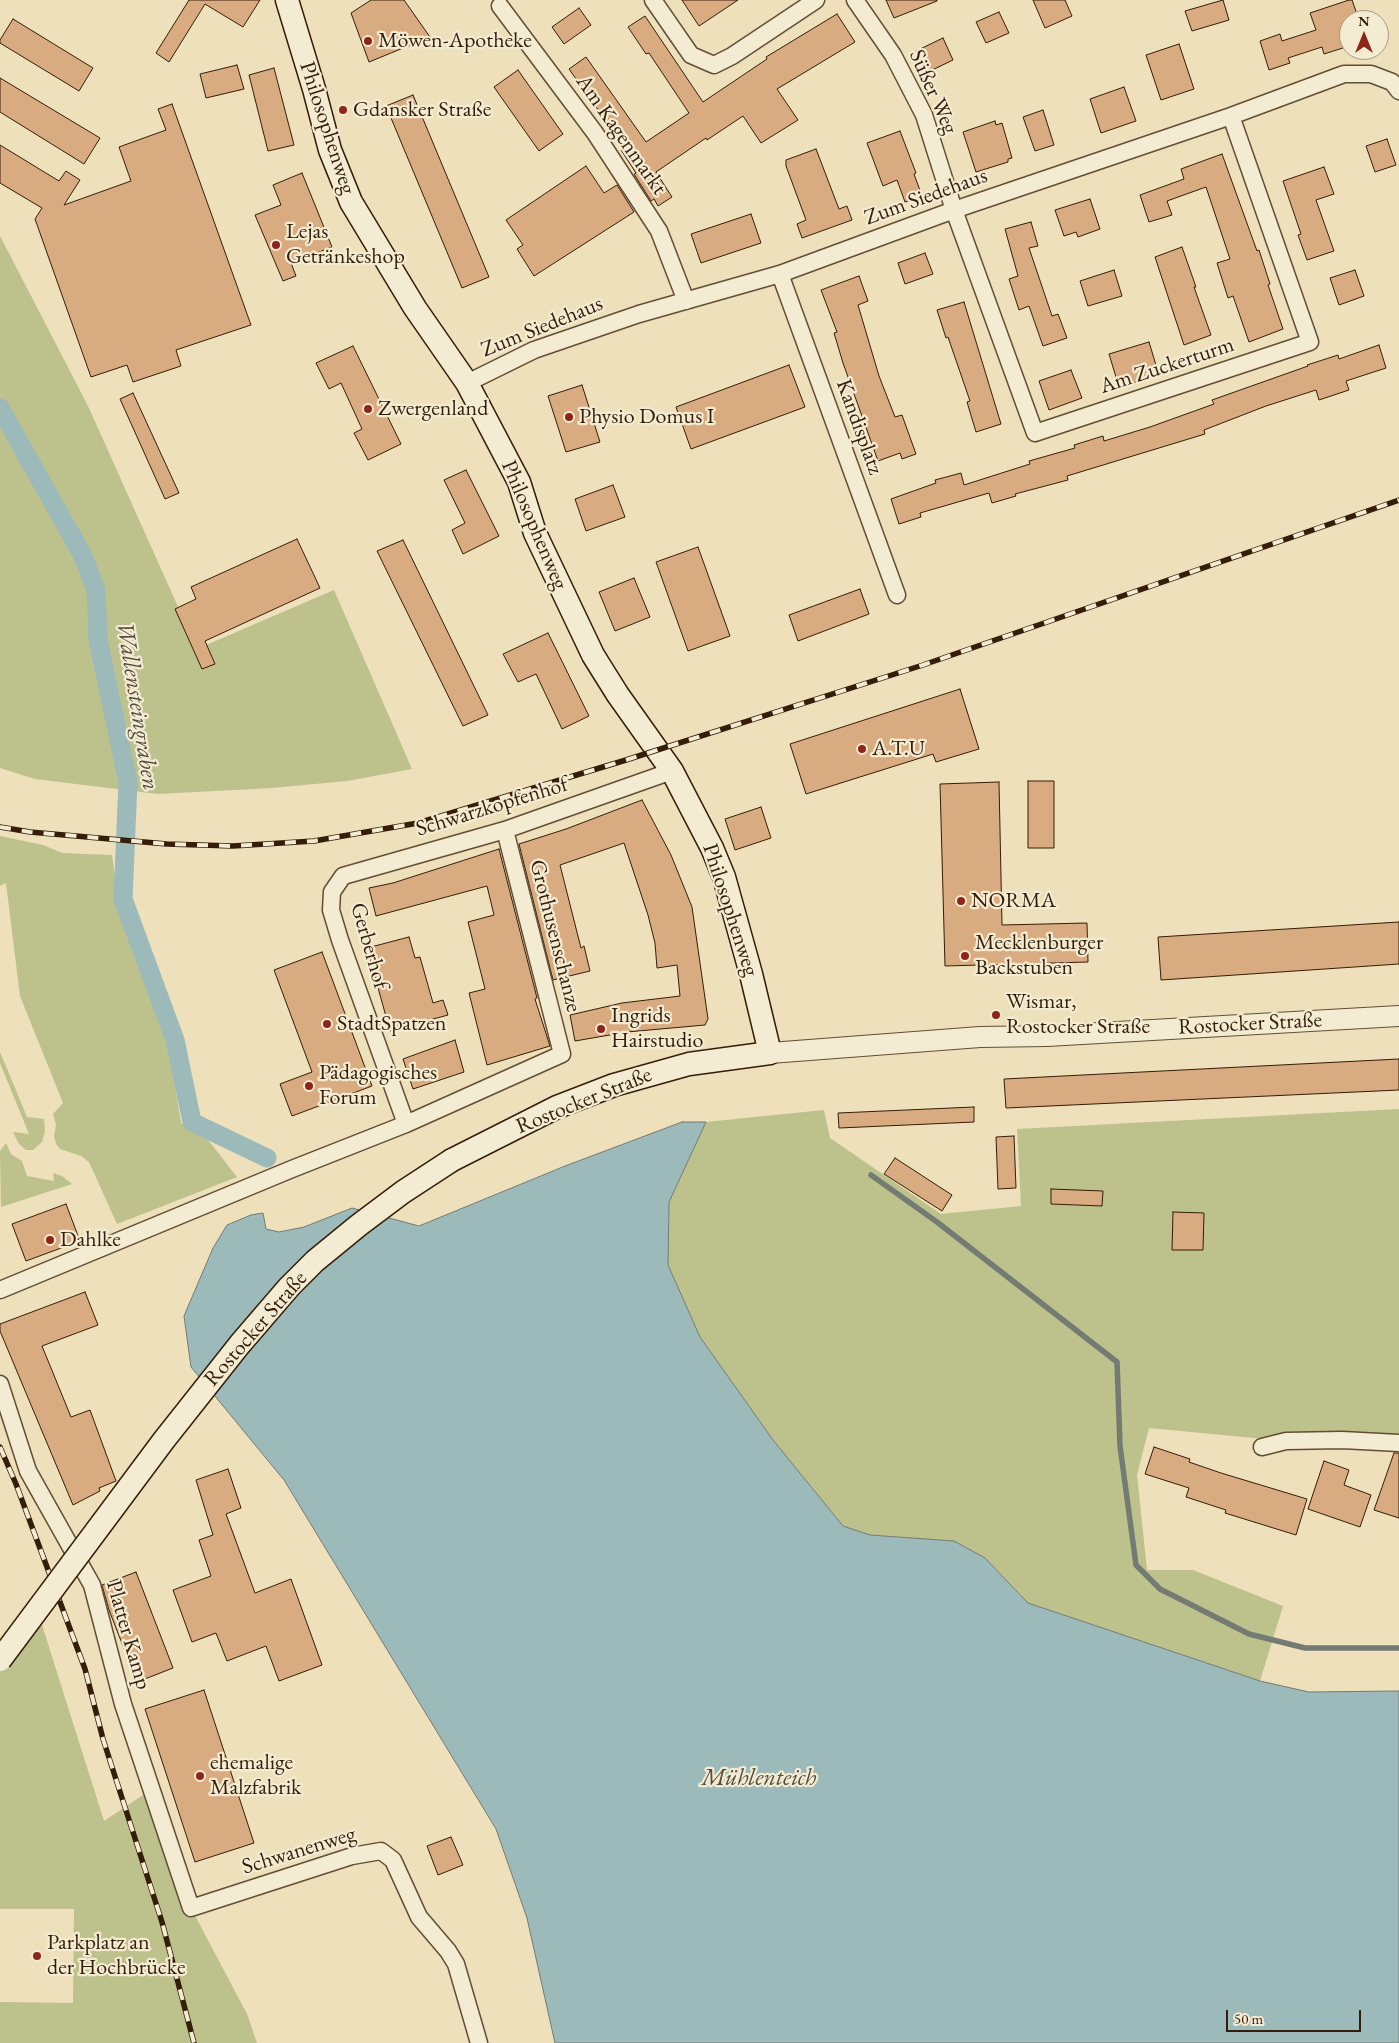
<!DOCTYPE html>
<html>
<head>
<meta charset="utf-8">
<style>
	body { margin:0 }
	#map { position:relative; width:1399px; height:2043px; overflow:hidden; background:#ede0ba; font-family:"EB Garamond",serif }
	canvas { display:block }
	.north { position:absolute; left:1339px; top:10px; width:50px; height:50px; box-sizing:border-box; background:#f3ebd2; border:1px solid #a79982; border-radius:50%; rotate:0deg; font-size:14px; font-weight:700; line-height:20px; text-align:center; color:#341d09 }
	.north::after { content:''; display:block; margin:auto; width:18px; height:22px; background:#8f2418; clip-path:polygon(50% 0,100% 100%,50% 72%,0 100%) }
	.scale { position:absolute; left:1226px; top:2010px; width:135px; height:22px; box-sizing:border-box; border:2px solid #341d09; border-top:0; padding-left:6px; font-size:15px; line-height:18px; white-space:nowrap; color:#341d09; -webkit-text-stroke:4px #f3ebd2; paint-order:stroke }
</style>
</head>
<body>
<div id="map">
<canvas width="1399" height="2043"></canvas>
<div class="north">N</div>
<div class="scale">50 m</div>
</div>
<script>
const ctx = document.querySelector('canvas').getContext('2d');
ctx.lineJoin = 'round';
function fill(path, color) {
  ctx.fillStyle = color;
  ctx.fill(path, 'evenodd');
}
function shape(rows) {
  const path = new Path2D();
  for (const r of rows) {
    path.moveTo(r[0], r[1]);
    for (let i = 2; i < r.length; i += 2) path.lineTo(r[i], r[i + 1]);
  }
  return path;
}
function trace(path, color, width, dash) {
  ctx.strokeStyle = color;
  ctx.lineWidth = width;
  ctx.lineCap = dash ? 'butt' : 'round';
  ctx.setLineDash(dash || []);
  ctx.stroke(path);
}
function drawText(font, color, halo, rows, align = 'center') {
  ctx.font = font + ' "EB Garamond",serif';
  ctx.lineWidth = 4.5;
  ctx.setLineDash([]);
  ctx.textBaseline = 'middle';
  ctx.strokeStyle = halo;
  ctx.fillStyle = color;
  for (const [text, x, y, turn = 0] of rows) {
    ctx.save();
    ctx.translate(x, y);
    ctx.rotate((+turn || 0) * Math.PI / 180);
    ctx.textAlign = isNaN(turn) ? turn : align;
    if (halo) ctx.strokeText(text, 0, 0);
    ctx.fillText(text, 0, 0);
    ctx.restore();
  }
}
const green = shape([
	[0,236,88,406,197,649,334,590,412,769,347,781,272,788,158,794,35,779,0,768],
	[0,836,43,845,62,853,112,855,119,907,168,1044,181,1123,205,1136,237,1177,117,1224,89,1162,81,1156,60,1149,56,1144,54,1136,56,1125,53,1114,63,1103,20,996,6,883,0,886],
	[0,1052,27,1117,44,1119,45,1131,42,1142,33,1150,26,1150,19,1144,13,1132,29,1134,0,1063],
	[1399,1109,1399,1443,1286,1441,1149,1428,1137,1475,1147,1570,1193,1570,1283,1606,1260,1681,1028,1603,985,1558,954,1541,870,1535,843,1526,773,1440,700,1337,668,1265,669,1202,706,1122,824,1110,830,1138,941,1214,1021,1206,1017,1129],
	[6,1143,11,1154,22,1161,27,1176,54,1181,53,1173,62,1176,72,1184,1,1207,0,1151],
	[37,1609,104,1821,152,1789,191,1908,247,2014,257,2043,0,2043,0,2002,73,2003,74,1909,0,1909,0,1660]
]);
const water = shape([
	[682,1122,706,1122,669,1202,668,1265,700,1337,773,1440,843,1526,870,1535,954,1541,985,1558,1028,1603,1260,1681,1309,1692,1399,1691,1399,2043,555,2043,527,1918,496,1829,284,1480,191,1367,184,1316,213,1248,227,1225,251,1215,263,1213,266,1229,279,1232,304,1227,352,1208,419,1226,565,1166,682,1122]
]);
const stream = shape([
	[871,1175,937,1222,1117,1362,1120,1446,1136,1565,1160,1589,1249,1634,1305,1648,1399,1648]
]);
const canal = shape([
	[0,408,83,556,96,590,98,640,128,782,123,899,175,1040,192,1122,267,1158]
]);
const building = shape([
	[189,0,260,0,243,27,205,4,169,62,156,53,189,0],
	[371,0,404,0,430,37,369,62,351,13,371,0],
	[682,0,738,0,699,26,682,0],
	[886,0,937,0,937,1,894,18,886,0],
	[1033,0,1065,0,1072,16,1045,28,1033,0],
	[1223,0,1229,20,1192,31,1185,11,1223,0],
	[1349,0,1352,0,1359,20,1349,20,1349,46,1324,54,1322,47,1288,58,1290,63,1269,70,1260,41,1280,34,1282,41,1316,30,1310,13,1349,0],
	[579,8,591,25,564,44,552,27,579,8],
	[999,12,1009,33,986,43,976,22,999,12],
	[837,14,855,42,777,89,798,120,761,143,743,116,707,140,706,138,656,172,672,197,658,206,654,199,651,201,634,174,636,173,621,150,625,148,569,69,586,57,646,142,689,113,649,53,646,54,628,27,645,16,703,102,767,59,766,57,837,14],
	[13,19,93,68,79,91,0,43,0,40,13,19],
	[943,38,953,60,926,73,916,51,943,38],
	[1179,44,1194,89,1161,100,1146,55,1179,44],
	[237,65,244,89,206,98,200,74,237,65],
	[274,68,294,145,268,151,249,75,274,68],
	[518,70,563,134,539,151,494,87,518,70],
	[0,78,100,138,84,164,0,112,0,78],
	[1124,87,1136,121,1101,133,1090,99,1124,87],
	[413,95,489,277,462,288,386,106,413,95],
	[172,104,251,325,176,350,181,366,133,382,127,365,91,377,35,219,42,208,0,183,0,145,59,181,66,171,80,180,64,205,131,181,119,147,166,130,158,109,172,104],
	[1043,110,1054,145,1035,151,1023,117,1043,110],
	[995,121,996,125,1002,123,1012,158,1008,159,1008,162,976,172,963,132,995,121],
	[900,131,916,173,914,174,922,196,905,202,897,180,883,186,867,143,900,131],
	[1387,139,1396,165,1375,172,1366,146,1387,139],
	[816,149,839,209,847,206,852,220,802,238,797,224,806,220,786,166,786,160,816,149],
	[1222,154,1257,251,1259,250,1270,284,1268,285,1283,329,1249,342,1233,296,1228,298,1217,263,1230,259,1206,187,1167,201,1172,215,1149,222,1140,195,1184,179,1181,169,1222,154],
	[586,166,604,193,617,185,634,212,534,276,517,249,523,245,506,220,586,166],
	[1324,167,1334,194,1316,200,1334,251,1307,260,1298,235,1301,234,1283,181,1324,167],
	[302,173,332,247,291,263,296,276,283,281,255,215,281,205,273,185,302,173],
	[1090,199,1100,229,1078,237,1076,232,1064,236,1055,210,1090,199],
	[751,214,761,243,701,263,691,234,751,214],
	[1031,222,1038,246,1029,248,1052,316,1058,314,1067,338,1043,346,1029,306,1019,310,1009,279,1018,276,1005,229,1031,222],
	[1182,247,1196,287,1194,287,1211,335,1184,345,1155,257,1182,247],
	[925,253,933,274,905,284,898,263,925,253],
	[1114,270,1122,296,1088,306,1080,281,1114,270],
	[1355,270,1364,296,1339,305,1330,278,1355,270],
	[859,276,868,301,858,305,879,376,895,417,902,415,916,454,902,459,900,453,878,461,843,363,834,333,837,332,821,290,859,276],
	[964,302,1001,424,976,432,967,402,970,401,948,337,946,338,937,310,964,302],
	[1149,342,1159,375,1119,387,1109,354,1149,342],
	[1379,345,1386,368,1346,381,1349,390,1319,400,1316,390,1266,406,1204,430,1205,434,1067,476,1068,480,1015,494,1016,496,992,503,989,493,920,513,921,517,899,524,891,499,936,483,935,480,961,473,964,485,1030,464,1029,461,1075,448,1074,445,1103,436,1104,441,1150,427,1214,404,1212,400,1308,366,1307,365,1338,355,1339,359,1379,345],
	[353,346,401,444,368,460,354,433,362,429,341,383,329,389,316,363,353,346],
	[789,365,805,407,691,449,676,407,789,365],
	[1071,370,1082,398,1049,410,1039,381,1071,370],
	[582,385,600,442,566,452,548,396,582,385],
	[133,393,179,493,165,499,120,399,133,393],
	[466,470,499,536,463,554,452,530,465,523,444,480,466,470],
	[613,485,625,517,586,531,575,499,613,485],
	[297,539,320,588,205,641,215,664,202,669,175,609,196,599,191,587,297,539],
	[403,540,488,715,463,726,377,551,403,540],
	[698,547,730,636,688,651,656,562,698,547],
	[634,578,650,617,615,631,599,592,634,578],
	[860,589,869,614,798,641,789,615,860,589],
	[548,633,589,716,562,729,536,674,518,682,503,654,548,633],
	[960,689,979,749,936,762,933,754,806,794,790,744,960,689],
	[1028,781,1054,781,1054,848,1028,848,1028,781],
	[999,782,1002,925,1087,923,1088,962,945,966,940,784,999,782],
	[642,800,671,855,692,907,708,1019,705,1025,627,1032,575,1041,570,1015,622,1003,680,996,677,965,657,968,655,943,648,915,624,843,560,865,581,948,584,946,590,971,553,980,519,844,566,829,642,800],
	[761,807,771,838,735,850,725,819,761,807],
	[499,849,537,998,535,999,550,1046,487,1065,469,993,485,989,468,922,494,915,487,886,376,916,369,888,393,883,499,849],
	[1399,922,1399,964,1161,980,1158,937,1399,922],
	[409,937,415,958,420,957,433,1003,443,1000,448,1015,390,1031,367,948,409,937],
	[322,952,372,1086,292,1116,280,1084,312,1072,274,970,322,952],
	[455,1040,464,1072,413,1089,403,1059,455,1040],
	[1399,1059,1399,1090,1006,1108,1004,1079,1399,1059],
	[974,1107,974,1122,839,1128,838,1113,974,1107],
	[1014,1136,1016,1188,998,1189,996,1137,1014,1136],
	[895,1158,952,1195,942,1211,884,1174,895,1158],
	[1051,1189,1103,1191,1102,1206,1051,1204,1051,1189],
	[66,1204,80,1241,26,1261,12,1224,66,1204],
	[1173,1212,1204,1213,1203,1250,1172,1250,1173,1212],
	[85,1292,98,1325,42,1346,71,1417,90,1410,116,1481,99,1488,100,1491,73,1505,0,1331,0,1324,85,1292],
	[1154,1447,1190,1459,1189,1462,1221,1473,1307,1499,1296,1535,1225,1513,1226,1510,1186,1497,1189,1488,1145,1474,1154,1447],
	[1394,1453,1399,1453,1399,1518,1374,1510,1394,1453],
	[1324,1461,1349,1470,1344,1485,1371,1495,1360,1527,1308,1509,1324,1461],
	[228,1469,241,1508,226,1514,255,1593,291,1579,322,1665,279,1681,266,1646,227,1661,216,1633,192,1642,173,1590,211,1576,199,1540,213,1535,196,1480,228,1469],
	[136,1572,173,1668,137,1682,109,1610,102,1585,136,1572],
	[204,1690,254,1843,195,1862,145,1709,204,1690],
	[451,1837,463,1865,438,1875,427,1846,451,1837]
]);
const minor = shape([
	[653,0,691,55,714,65,732,56,816,0],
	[855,0,893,55,924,115,954,210,1035,433,1310,342,1231,116],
	[500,6,595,133,659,231,686,301],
	[780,274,897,595],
	[467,383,534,350,639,314,780,274,954,210,1231,116,1344,74,1371,74,1392,82,1399,91],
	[406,1124,340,940,331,910,332,892,343,876,505,830,672,771],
	[0,1290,292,1169,406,1124,562,1054,505,830],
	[0,1384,28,1471,92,1585,123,1704,191,1908,352,1856,381,1851,393,1860,419,1917,448,1951,456,1964,479,2043],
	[1262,1447,1286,1441,1342,1440,1399,1443]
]);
const tertiary = shape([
	[770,1053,980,1037,1047,1036,1399,1016]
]);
const secondary = shape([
	[287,0,314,89,330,150,351,202,415,308,467,383,519,482,535,533,593,655,618,695,672,771,712,848,724,877,751,974,770,1053,689,1064,614,1085,557,1107,452,1160]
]);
const rail = shape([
	[0,827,30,832,167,844,233,846,314,841,418,823,626,760,923,665,1399,500],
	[0,1447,16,1484,85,1669,103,1739,162,1922,194,2043]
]);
const secondaryBridge = shape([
	[0,1660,164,1440,240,1344,289,1287,315,1261,359,1225,403,1192,452,1160]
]);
const markers = [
	[368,41,5,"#8f2418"],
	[343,110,5,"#8f2418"],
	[276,245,5,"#8f2418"],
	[368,409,5,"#8f2418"],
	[569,417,5,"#8f2418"],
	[862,749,5,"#8f2418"],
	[961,901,5,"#8f2418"],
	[965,956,5,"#8f2418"],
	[996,1015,5,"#8f2418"],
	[327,1024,5,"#8f2418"],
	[601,1029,5,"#8f2418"],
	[309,1086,5,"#8f2418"],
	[50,1240,5,"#8f2418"],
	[200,1776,5,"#8f2418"],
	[37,1956,5,"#8f2418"]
];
const poiNames = [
	["Möwen-Apotheke",378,41],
	["Gdansker Straße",353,110],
	["Lejas",286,232],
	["Getränkeshop",286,257],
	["Zwergenland",378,409],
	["Physio Domus I",579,417],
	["A.T.U",872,749],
	["NORMA",971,901],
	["Mecklenburger",975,943],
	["Backstuben",975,968],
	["Wismar,",1006,1002],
	["Rostocker Straße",1006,1027],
	["Ingrids",611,1016],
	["Hairstudio",611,1041],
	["StadtSpatzen",337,1024],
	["Pädagogisches",319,1073],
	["Forum",319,1098],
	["Dahlke",60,1240],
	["ehemalige",210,1763],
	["Malzfabrik",210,1788],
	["Parkplatz an",47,1943],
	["der Hochbrücke",47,1968]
];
const streetNames = [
	["Süßer Weg",933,92,66],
	["Philosophenweg",327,128,72],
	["Am Kagenmarkt",621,135,55],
	["Zum Siedehaus",926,197,-20],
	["Zum Siedehaus",542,327,-22],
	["Am Zuckerturm",1167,366,-18],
	["Kandisplatz",859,427,70],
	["Philosophenweg",534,525,67],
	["Schwarzkopfenhof",492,807,-17],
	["Philosophenweg",730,910,72],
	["Grothusenschanze",555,936,76],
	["Gerberhof",369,946,74],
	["Rostocker Straße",1250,1024,-3],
	["Rostocker Straße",584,1101,-22],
	["Rostocker Straße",256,1329,-49],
	["Platter Kamp",128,1635,74],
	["Schwanenweg",299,1851,-17]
];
const waterNames = [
	["Wallensteingraben",137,706,81],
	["Mühlenteich",759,1778]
];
fill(green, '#bdc18c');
fill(water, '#9dbaba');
trace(water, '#737b73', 1);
trace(stream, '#737b73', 5.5);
trace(canal, '#9dbaba', 19);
fill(building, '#d8ab81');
trace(building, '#341d09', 1);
trace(minor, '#624e35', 19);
trace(tertiary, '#624e35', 22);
trace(secondary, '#341d09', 25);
trace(minor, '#f3ebd2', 16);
trace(tertiary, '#f3ebd2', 20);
trace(secondary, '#f3ebd2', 22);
trace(rail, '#341d09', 5.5);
trace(rail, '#f3ebd2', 4, [11]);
trace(secondaryBridge, '#341d09', 25, []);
trace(secondaryBridge, '#f3ebd2', 22);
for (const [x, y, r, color] of markers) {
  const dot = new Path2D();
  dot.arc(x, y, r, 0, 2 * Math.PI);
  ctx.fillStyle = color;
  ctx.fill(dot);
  trace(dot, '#f3ebd2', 2);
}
drawText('22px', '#341d09', '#f3ebd2', poiNames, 'left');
drawText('22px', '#341d09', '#f3ebd2', streetNames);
drawText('italic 24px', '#544c3e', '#f3ebd2', waterNames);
</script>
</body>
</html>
